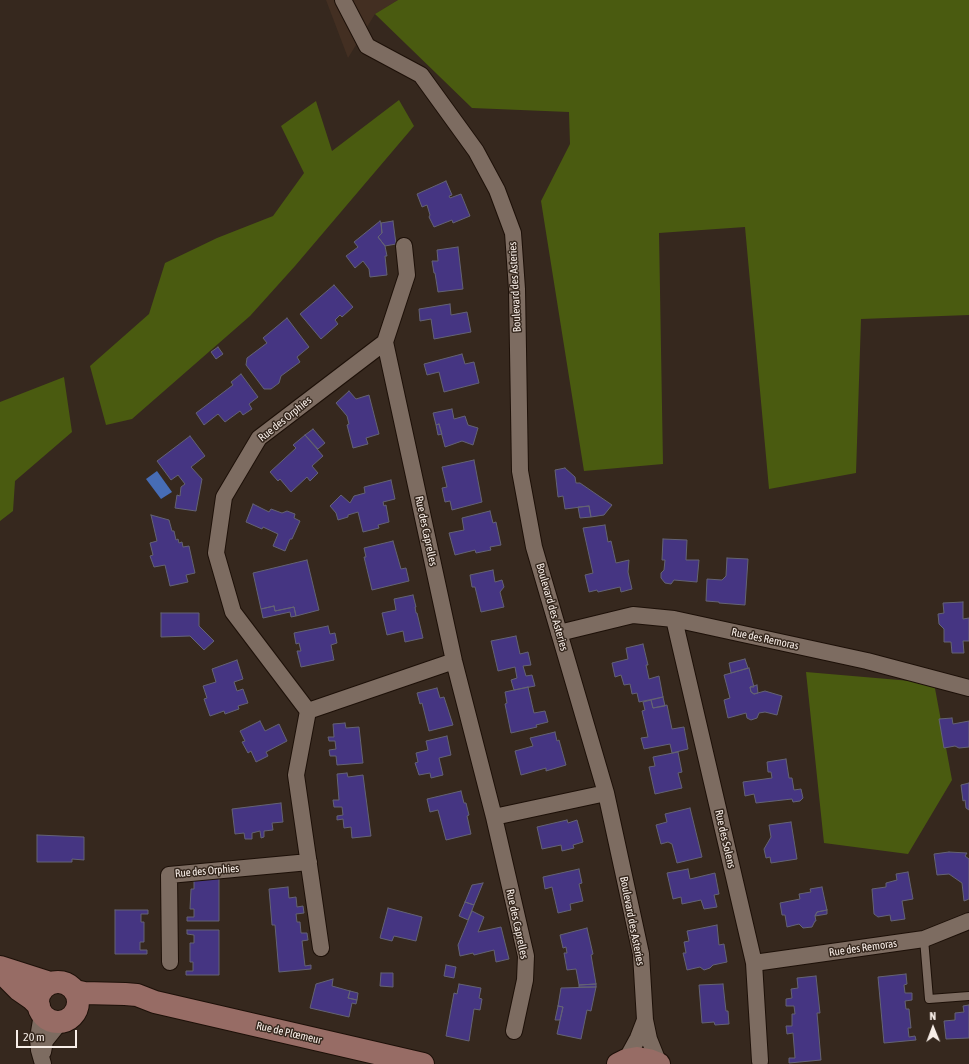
<!DOCTYPE html>
<html>
<head>
<meta charset="utf-8">
<style>
	body { margin:0 }
	#map { position:relative; width:969px; height:1064px; overflow:hidden; background:#36281e; font-family:"Asap Condensed",sans-serif }
	canvas { display:block }
	.north { position:absolute; left:913px; top:1008px; width:40px; height:40px; -webkit-text-stroke:3px #36281e; paint-order:stroke; rotate:359deg; font-size:11px; font-weight:700; line-height:16px; text-align:center; color:#f8eee8 }
	.north::after { content:''; display:block; margin:auto; width:14px; height:18px; background:#f8eee8; clip-path:polygon(50% 0,100% 100%,50% 72%,0 100%) }
	.scale { position:absolute; left:16px; top:1030px; width:61px; height:18px; box-sizing:border-box; border:2px solid #f8eee8; border-top:0; padding-left:5px; font-size:12px; line-height:14px; white-space:nowrap; color:#f8eee8; -webkit-text-stroke:3px #36281e; paint-order:stroke }
</style>
</head>
<body>
<div id="map">
<canvas width="969" height="1064"></canvas>
<div class="north">N</div>
<div class="scale">20 m</div>
</div>
<script>
const ctx = document.querySelector('canvas').getContext('2d');
ctx.lineJoin = 'round';
function fill(path, color) {
  ctx.fillStyle = color;
  ctx.fill(path, 'evenodd');
}
function shape(rows) {
  const path = new Path2D();
  for (const r of rows) {
    if (r.length === 3) {
      path.moveTo(r[0] + r[2], r[1]);
      path.arc(r[0], r[1], r[2], 0, 2 * Math.PI);
      continue;
    }
    path.moveTo(r[0], r[1]);
    for (let i = 2; i < r.length; i += 2) path.lineTo(r[i], r[i + 1]);
  }
  return path;
}
function trace(path, color, width, dash) {
  ctx.strokeStyle = color;
  ctx.lineWidth = width;
  ctx.lineCap = dash ? 'butt' : 'round';
  ctx.setLineDash(dash || []);
  ctx.stroke(path);
}
function drawText(font, color, halo, rows, align = 'center') {
  ctx.font = font + ' "Asap Condensed",sans-serif';
  ctx.lineWidth = 3;
  ctx.setLineDash([]);
  ctx.textBaseline = 'middle';
  ctx.strokeStyle = halo;
  ctx.fillStyle = color;
  for (const [text, x, y, turn = 0] of rows) {
    ctx.save();
    ctx.translate(x, y);
    ctx.rotate((+turn || 0) * Math.PI / 180);
    ctx.textAlign = isNaN(turn) ? turn : align;
    if (halo) ctx.strokeText(text, 0, 0);
    ctx.fillText(text, 0, 0);
    ctx.restore();
  }
}
const built = shape([
	[326,0,398,0,375,14,348,58]
]);
const forest = shape([
	[398,0,969,0,969,315,861,319,856,473,769,489,745,227,659,233,663,464,584,471,541,201,570,144,569,112,472,108,375,14],
	[399,100,414,126,295,266,250,316,132,419,106,425,90,366,149,314,165,263,217,238,273,216,304,173,281,126,316,101,332,151],
	[64,377,72,432,15,481,13,511,0,521,0,402],
	[806,672,934,683,952,780,908,854,824,843]
]);
const water = shape([
	[157,471,172,492,161,499,146,479]
]);
const building = shape([
	[446,181,452,195,449,196,450,198,461,194,470,216,453,223,452,220,434,227,429,217,430,215,427,205,422,207,417,194,446,181],
	[380,221,381,223,382,233,378,237,385,246,387,256,385,256,387,275,370,277,369,269,363,261,355,268,346,256,358,247,354,242,380,221],
	[393,221,396,244,385,246,378,237,382,233,381,223,393,221],
	[458,247,463,289,438,292,435,273,434,273,432,261,438,261,437,250,458,247],
	[334,285,353,307,342,317,340,315,335,320,338,324,321,339,300,314,334,285],
	[450,304,451,315,467,312,471,332,434,339,431,319,420,321,419,309,450,304],
	[287,318,309,347,297,357,300,362,281,376,279,383,271,389,264,389,246,365,247,358,267,343,263,338,287,318],
	[218,347,223,354,216,359,211,352,218,347],
	[462,354,465,364,474,362,479,383,444,392,439,372,427,375,424,364,462,354],
	[241,374,258,397,249,404,252,409,243,415,240,411,225,422,218,414,204,425,196,413,233,385,231,382,241,374],
	[349,391,356,399,369,395,379,434,366,438,368,444,353,448,347,425,349,424,347,416,336,403,349,391],
	[452,409,454,419,465,416,468,425,478,428,473,445,462,441,445,447,439,424,436,425,433,413,452,409],
	[439,424,442,434,438,435,436,425,439,424],
	[313,429,325,443,318,449,305,435,313,429],
	[305,435,323,456,312,466,318,473,310,481,307,477,291,492,280,479,278,481,270,472,296,448,293,445,305,435],
	[190,436,205,456,191,467,202,479,196,511,175,508,177,495,180,496,181,487,185,484,178,475,171,480,157,461,190,436],
	[474,460,482,502,452,510,450,501,445,502,442,488,447,487,442,467,474,460],
	[565,468,575,477,576,483,580,483,612,505,604,515,591,517,589,506,565,509,563,496,558,497,555,470,565,468],
	[391,480,395,499,383,502,384,506,386,505,389,522,378,525,379,528,363,532,358,512,348,515,348,517,338,520,336,513,330,506,341,495,350,503,354,496,365,493,364,487,391,480],
	[253,504,269,512,271,509,282,513,287,511,295,514,294,518,300,521,292,539,290,539,285,551,273,546,278,534,263,527,262,529,246,522,253,504],
	[589,506,591,517,580,518,578,507,589,506],
	[490,511,493,523,496,522,501,545,490,547,491,550,476,553,475,550,455,555,449,533,464,530,462,518,490,511],
	[151,515,169,520,172,531,174,531,176,540,178,539,179,543,182,542,183,547,189,546,195,573,186,575,188,582,170,586,165,565,154,567,150,556,153,555,150,543,157,541,151,515],
	[605,525,608,542,611,541,616,563,629,560,628,572,632,589,621,592,620,587,598,592,597,590,589,592,585,575,593,573,583,528,605,525],
	[663,539,687,540,686,560,699,560,697,582,674,580,671,584,665,583,661,578,661,573,664,570,665,560,662,560,663,539],
	[393,541,401,569,406,568,409,581,372,590,364,557,366,557,364,548,393,541],
	[727,558,748,559,745,605,719,603,719,602,706,601,707,579,722,580,726,576,727,558],
	[307,560,319,610,296,616,294,607,275,611,274,606,261,609,253,573,307,560],
	[493,570,495,582,502,580,504,587,500,592,504,607,481,612,475,587,472,587,470,575,493,570],
	[413,595,416,607,415,607,416,613,417,613,423,638,405,642,403,631,387,635,382,613,396,610,394,599,413,595],
	[963,602,963,619,969,618,969,641,963,641,964,653,952,653,951,642,944,642,944,629,939,624,938,614,944,613,943,603,963,602],
	[274,606,275,611,294,607,296,616,291,617,290,612,263,618,261,609,274,606],
	[161,613,199,613,199,626,214,641,204,650,190,636,161,637,161,613],
	[328,626,330,634,335,633,337,643,331,645,334,660,301,667,297,651,301,651,299,643,296,644,294,633,328,626],
	[516,636,520,654,528,652,531,665,523,666,526,676,532,675,535,686,514,690,511,680,517,678,515,667,498,671,491,641,516,636],
	[643,644,648,665,646,665,649,679,659,676,663,697,639,702,637,693,632,694,630,684,624,685,621,675,615,677,612,663,628,659,626,648,643,644],
	[745,659,748,668,731,673,729,663,745,659],
	[237,660,243,679,234,682,237,691,243,689,248,703,238,706,239,709,225,714,224,711,210,716,204,699,207,698,203,686,216,682,212,669,237,660],
	[749,668,754,687,750,687,751,692,754,694,765,691,782,696,777,715,765,712,759,713,757,718,751,720,747,718,746,713,728,718,724,700,730,698,724,675,749,668],
	[757,685,758,693,754,694,751,692,750,687,757,685],
	[528,687,534,713,545,711,548,722,536,725,537,727,511,733,505,704,507,703,505,692,528,687],
	[437,688,440,698,444,697,453,725,429,731,422,703,420,704,417,693,437,688],
	[663,697,665,706,653,708,651,700,663,697],
	[651,700,653,708,667,705,672,729,684,727,688,749,672,753,670,744,644,749,641,738,648,737,642,711,645,710,643,702,651,700],
	[952,718,953,724,969,721,969,747,959,748,955,746,944,748,939,719,952,718],
	[260,721,265,731,279,724,287,741,266,752,268,756,256,762,251,751,248,753,242,742,245,741,240,731,260,721],
	[345,723,346,728,359,727,363,763,337,765,336,756,330,756,329,750,336,749,335,741,329,741,328,737,334,737,333,724,345,723],
	[555,732,557,741,559,740,566,765,546,771,546,768,521,775,515,751,533,746,530,738,555,732],
	[447,736,451,755,439,758,443,775,431,778,430,773,419,775,415,763,418,762,416,753,428,750,426,741,447,736],
	[678,752,682,772,678,773,682,788,655,794,649,767,655,766,653,757,678,752],
	[786,759,789,778,792,778,794,790,801,789,803,798,800,801,793,802,792,799,756,803,754,794,745,796,743,782,772,778,771,772,768,772,767,762,786,759],
	[347,773,348,777,363,775,371,836,352,838,351,827,344,828,343,819,337,820,337,816,343,815,342,807,334,807,333,800,339,800,337,774,347,773],
	[969,783,969,810,966,808,965,800,963,801,961,785,969,783],
	[461,791,464,803,466,803,469,815,467,816,471,834,446,840,438,810,430,812,427,799,461,791],
	[281,803,283,822,272,823,273,830,264,831,264,837,261,838,260,831,252,833,252,839,245,839,244,833,235,834,232,809,281,803],
	[690,808,702,857,677,863,672,844,668,842,661,844,656,825,667,822,665,814,690,808],
	[567,820,568,823,577,820,583,842,573,845,574,848,562,851,561,845,542,849,537,827,567,820],
	[791,822,797,859,771,863,770,857,766,858,764,849,771,837,769,825,791,822],
	[37,835,84,837,84,860,72,859,72,862,37,862,37,835],
	[949,852,967,853,965,856,969,859,969,899,964,901,962,883,949,874,937,875,934,854,949,852],
	[579,869,582,883,579,884,583,901,570,904,571,910,558,913,552,887,545,889,543,877,579,869],
	[688,869,690,879,715,873,719,894,714,895,717,907,704,909,701,900,682,904,681,897,673,899,667,873,688,869],
	[908,872,913,899,902,901,905,919,891,921,890,915,878,917,874,914,872,889,886,887,886,883,897,880,896,874,908,872],
	[219,877,219,921,187,921,187,917,194,917,194,909,190,909,191,889,194,889,194,881,187,881,219,877],
	[483,883,474,905,465,902,472,885,483,883],
	[288,887,289,898,296,897,297,907,303,906,304,913,296,914,297,922,300,922,301,933,307,933,308,940,302,941,305,966,311,965,311,969,279,972,275,925,272,925,269,889,288,887],
	[822,887,827,910,817,912,815,916,816,921,815,921,812,927,803,928,799,924,787,927,785,915,782,915,780,903,800,899,799,894,811,892,810,889,822,887],
	[465,902,474,905,468,920,459,916,465,902],
	[388,908,422,917,416,941,394,936,392,941,380,938,388,908],
	[115,910,148,910,148,914,141,914,141,922,144,922,144,942,140,942,140,950,147,950,147,954,115,954,115,910],
	[827,910,827,914,815,916,817,912,827,910],
	[472,911,484,917,478,932,501,927,509,959,496,962,494,950,474,955,473,953,460,956,458,945,472,911],
	[717,925,719,945,724,944,727,962,713,965,710,968,704,970,700,967,687,970,683,953,686,953,684,942,689,941,687,931,717,925],
	[587,928,593,954,591,955,596,984,579,985,576,969,567,970,564,953,567,953,566,947,563,948,560,935,587,928],
	[187,930,219,930,219,975,186,975,186,971,193,971,193,962,190,962,190,943,194,943,194,935,187,934,187,930],
	[446,965,456,967,454,978,444,976,446,965],
	[381,973,393,973,393,987,380,986,381,973],
	[906,974,907,984,904,985,905,993,912,993,912,1000,905,1001,906,1009,909,1009,911,1028,908,1028,909,1037,915,1036,916,1040,884,1043,878,977,906,974],
	[816,976,820,1013,817,1013,821,1060,789,1063,789,1058,795,1058,793,1033,787,1034,786,1026,792,1026,792,1014,795,1014,794,1006,786,1006,786,999,792,998,791,989,798,988,797,978,816,976],
	[333,979,332,986,350,991,348,998,357,1000,356,1004,352,1003,349,1017,310,1008,316,984,333,979],
	[459,984,481,988,479,998,482,999,480,1010,474,1009,469,1041,446,1036,454,993,457,994,459,984],
	[596,984,596,987,579,987,579,985,596,984],
	[723,984,726,1011,728,1011,729,1024,715,1025,714,1022,702,1023,699,985,723,984],
	[596,987,591,1011,587,1010,581,1039,557,1034,563,1007,558,1006,561,988,596,987],
	[350,991,358,993,357,1000,348,998,350,991],
	[969,1005,969,1038,946,1039,944,1021,955,1020,955,1013,964,1012,963,1006,969,1005],
	[558,1006,563,1007,560,1020,555,1020,558,1006]
]);
const service = shape([
	[924,939,929,999,969,996]
]);
const minor = shape([
	[343,0,367,46,421,75,476,151,497,190,513,233,517,289,520,471,534,547,606,793,641,954,645,1020,649,1039,659,1064],
	[404,246,407,275,385,342,454,661,494,817,526,956,525,980,514,1031],
	[385,342,259,438,224,497,216,553,233,612,308,711,454,661],
	[674,619,754,963,760,1061],
	[559,633,633,615,674,619,867,661,969,688],
	[308,711,296,775,321,948],
	[494,817,606,793],
	[170,962,169,875,309,862],
	[754,963,924,939,969,921],
	[41,1013,41,1020,38,1038,39,1050,43,1064],
	[43,1052,45,1041,61,1021],
	[626,1060,638,1038,645,1020]
]);
const secondary = shape([
	[0,967,50,983],
	[0,971,19,990,32,999,39,1006],
	[58,1002,20],
	[75,991,84,993,125,994,137,995,155,1002,423,1064],
	[618,1064,626,1060,637,1058,649,1060,659,1064]
]);
const streetNames = [
	["Boulevard des Asteries",515,287,-93],
	["Rue des Orphies",285,419,-39],
	["Rue des Caprelles",426,531,78],
	["Boulevard des Asteries",552,607,74],
	["Rue des Remoras",765,639,12],
	["Rue des Solens",725,839,77],
	["Rue des Orphies",207,871,-5],
	["Boulevard des Asteries",632,921,79],
	["Rue des Caprelles",517,924,78],
	["Rue des Remoras",863,948,-8],
	["Rue de Plœmeur",289,1033,13]
];
fill(built, '#432f22');
fill(forest, '#4a5b10');
fill(water, '#476db6');
fill(building, '#453582');
trace(building, '#646374', 1);
trace(service, '#1d1008', 10);
trace(minor, '#1d1008', 18);
trace(secondary, '#1d1008', 24);
trace(service, '#7d6c61', 8);
trace(minor, '#7d6c61', 16);
trace(secondary, '#976c65', 22);
drawText('11px', '#f8eee8', '#36281e', streetNames);
</script>
</body>
</html>
